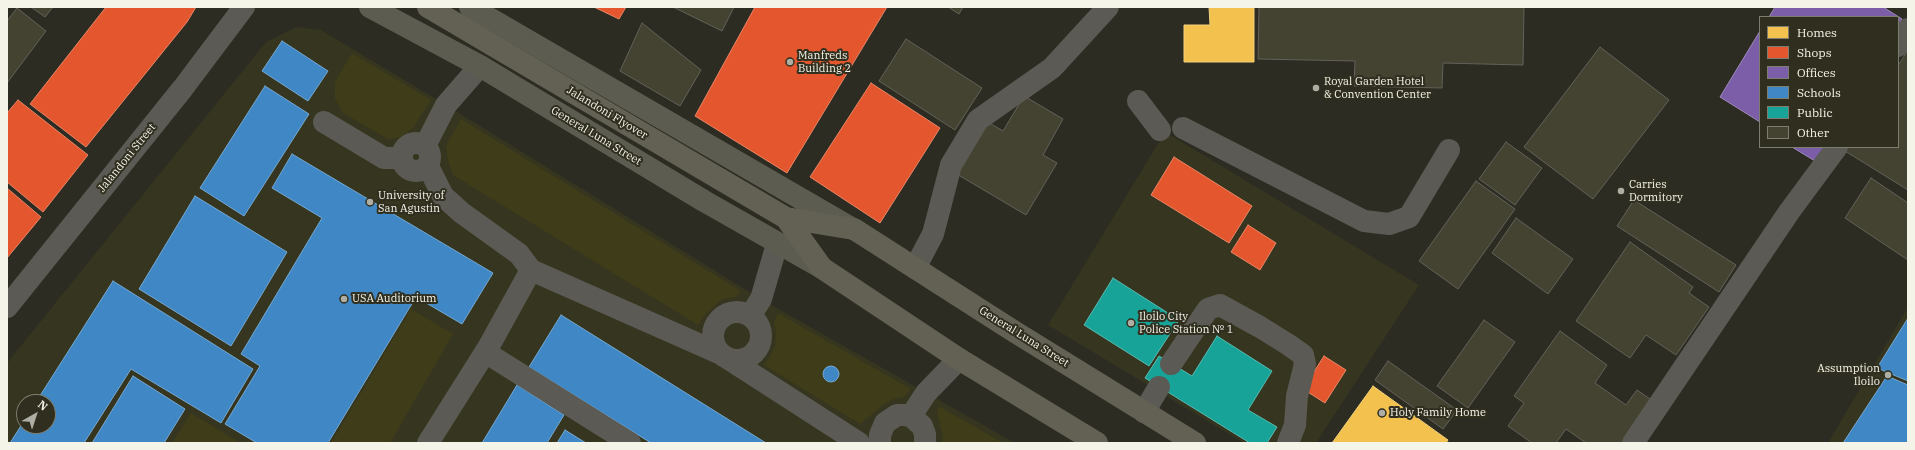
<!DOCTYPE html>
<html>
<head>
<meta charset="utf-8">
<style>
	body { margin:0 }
	#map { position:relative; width:1915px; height:450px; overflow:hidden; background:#2c2c23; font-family:"IBM Plex Serif",serif }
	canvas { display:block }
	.frame { position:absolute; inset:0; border:8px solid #f4f4e9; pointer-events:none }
	.legend { position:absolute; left:1759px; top:16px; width:140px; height:132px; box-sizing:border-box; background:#302f1f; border:1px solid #7e7e70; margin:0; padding:5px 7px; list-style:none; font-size:12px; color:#f4f4e9 }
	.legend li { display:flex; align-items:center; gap:8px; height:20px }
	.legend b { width:20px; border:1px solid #7e7e70 }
	.north { position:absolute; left:16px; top:394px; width:40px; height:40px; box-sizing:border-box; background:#302f1f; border:1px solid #7e7e70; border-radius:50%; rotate:39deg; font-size:11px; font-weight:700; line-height:16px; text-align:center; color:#f4f4e9 }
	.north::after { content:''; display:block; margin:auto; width:14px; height:18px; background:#aeaea4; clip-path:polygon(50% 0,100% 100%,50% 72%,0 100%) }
</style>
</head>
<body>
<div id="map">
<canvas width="1915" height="450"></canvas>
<div class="frame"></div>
<ul class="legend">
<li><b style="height:11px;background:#f2c14e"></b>Homes</li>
<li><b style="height:11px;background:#e4572e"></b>Shops</li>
<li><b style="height:11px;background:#7b5ea7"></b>Offices</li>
<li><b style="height:11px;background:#3f88c5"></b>Schools</li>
<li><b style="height:11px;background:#17a398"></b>Public</li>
<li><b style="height:11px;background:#444331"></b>Other</li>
</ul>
<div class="north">N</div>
</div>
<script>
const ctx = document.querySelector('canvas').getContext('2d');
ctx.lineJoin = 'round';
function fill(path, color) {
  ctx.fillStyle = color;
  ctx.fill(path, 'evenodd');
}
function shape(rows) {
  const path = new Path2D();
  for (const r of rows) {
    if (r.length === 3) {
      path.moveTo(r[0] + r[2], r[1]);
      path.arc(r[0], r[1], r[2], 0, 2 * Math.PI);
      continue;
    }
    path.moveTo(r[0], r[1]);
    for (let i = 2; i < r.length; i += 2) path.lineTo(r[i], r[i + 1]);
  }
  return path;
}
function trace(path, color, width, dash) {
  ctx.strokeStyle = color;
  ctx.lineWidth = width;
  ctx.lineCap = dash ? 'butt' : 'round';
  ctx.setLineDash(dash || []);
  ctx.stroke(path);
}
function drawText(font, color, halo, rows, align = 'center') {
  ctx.font = font + ' "IBM Plex Serif",serif';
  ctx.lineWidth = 4;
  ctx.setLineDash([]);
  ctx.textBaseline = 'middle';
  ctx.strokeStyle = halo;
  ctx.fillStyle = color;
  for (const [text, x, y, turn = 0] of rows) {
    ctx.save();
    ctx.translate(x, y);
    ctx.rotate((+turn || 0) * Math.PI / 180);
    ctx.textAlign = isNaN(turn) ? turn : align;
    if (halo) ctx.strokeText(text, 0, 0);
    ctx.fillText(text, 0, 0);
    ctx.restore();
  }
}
const built = shape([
	[297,27,321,30,446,105,761,299,1015,443,7,443,7,363,266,42],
	[24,402,48,402,48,426,24,426],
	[1165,132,1419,285,1316,443,1244,443,1048,325],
	[1908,307,1908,443,1828,443]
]);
const green = shape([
	[352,53,431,100,413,128,399,138,388,139,343,113,335,99,335,82],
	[461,119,741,291,736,297,723,299,714,306,705,315,698,325,453,175,448,160,446,146],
	[411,309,453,334,390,443,331,443],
	[778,313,911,389,904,397,894,399,883,405,860,424,764,365,770,356,775,345,776,332,774,322],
	[939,406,1003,443,942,443,943,437,937,413],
	[191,413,241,443,172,443]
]);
const homes = shape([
	[1209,7,1254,7,1254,62,1184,62,1184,25,1210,25,1209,7],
	[1373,386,1448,440,1446,443,1332,443,1373,386]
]);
const shops = shape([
	[106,7,196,7,187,22,86,147,30,104,106,7],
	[594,7,626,7,619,19,594,7],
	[755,7,887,7,787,173,695,116,755,7],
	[871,83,940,128,880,223,810,177,871,83],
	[18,100,88,155,43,212,7,182,7,113,18,100],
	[1174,157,1252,206,1229,243,1151,195,1174,157],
	[7,188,41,217,7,258,7,188],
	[1248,225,1276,243,1260,270,1231,252,1248,225],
	[1324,356,1346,370,1325,403,1303,389,1324,356]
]);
const offices = shape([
	[1775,7,1883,7,1902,19,1898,26,1898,17,1769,17,1775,7],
	[1760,31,1760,122,1720,97,1760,31],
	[1792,147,1824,147,1815,161,1792,147]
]);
const schools = shape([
	[282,41,328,71,308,101,262,71,282,41],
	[265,86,309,114,244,216,200,188,265,86],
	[292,154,493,273,462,324,416,297,328,443,257,443,225,424,260,366,241,354,322,218,272,188,292,154],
	[195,196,287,252,231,346,139,289,195,196],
	[113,281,253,369,221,423,131,369,84,443,10,443,24,421,24,426,48,426,48,402,36,402,113,281],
	[561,315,766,443,651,443,529,367,561,315],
	[1908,318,1908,381,1877,368,1908,318],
	[831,374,8],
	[133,376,185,409,164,443,92,443,133,376],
	[1887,376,1908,385,1908,443,1843,443,1887,376],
	[517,385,564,415,547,443,482,443,517,385],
	[565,430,586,443,557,443,565,430]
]);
const public = shape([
	[1113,278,1179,320,1149,366,1084,325,1113,278],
	[1217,336,1272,371,1248,410,1277,427,1267,443,1250,443,1145,378,1159,356,1192,376,1217,336]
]);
const building = shape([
	[31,7,53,7,45,17,31,7],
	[673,7,734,7,722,31,673,7],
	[948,7,963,7,959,14,948,7],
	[1259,7,1524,7,1523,65,1443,63,1442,88,1354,86,1355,61,1258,59,1259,7],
	[17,8,46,31,7,83,7,21,17,8],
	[642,23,701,70,680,106,620,71,642,23],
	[906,39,982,88,955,130,879,81,906,39],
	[1600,47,1669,100,1593,199,1524,147,1600,47],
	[1908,50,1908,190,1845,151,1848,147,1898,147,1898,66,1908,50],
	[1024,96,1063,119,1043,155,1057,163,1026,215,950,170,981,118,1003,131,1024,96],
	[1506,142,1542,168,1515,205,1479,179,1506,142],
	[1871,178,1908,203,1908,260,1845,218,1871,178],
	[1476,181,1515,209,1458,289,1419,261,1476,181],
	[1634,200,1736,265,1719,292,1617,226,1634,200],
	[1516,218,1573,259,1548,294,1492,253,1516,218],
	[1630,242,1693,287,1689,293,1709,307,1676,355,1646,335,1630,358,1576,321,1630,242],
	[1484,320,1515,342,1468,408,1437,386,1484,320],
	[1560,331,1607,365,1595,383,1626,405,1637,390,1653,401,1624,443,1586,443,1566,429,1556,443,1532,443,1508,426,1524,403,1514,396,1560,331],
	[1388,361,1457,410,1443,429,1375,380,1388,361]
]);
const minor = shape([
	[1898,46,1908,29],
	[1138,101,1160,130],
	[324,122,384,158,402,158],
	[1183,128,1364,221,1389,224,1409,217,1449,150],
	[416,157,14],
	[425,146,446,105,480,66],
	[428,166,443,196,462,213,519,254,531,270,489,346,428,443],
	[915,268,933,234,951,165,978,120,1052,68,1108,7],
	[531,270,721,354,859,443],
	[7,307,183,88,244,7],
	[737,336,24],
	[750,316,761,299,777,244],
	[485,352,630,443],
	[1171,364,1208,309,1220,305,1260,327,1289,345,1303,355,1305,364,1297,396,1295,425,1288,443],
	[1144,412,1159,387],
	[911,416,926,393,959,359],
	[880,443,880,435,885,423,897,415,904,415,911,416,922,426,925,434,925,443],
	[1633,443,1789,212,1837,147]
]);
const major = shape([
	[370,7,480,66,704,201,822,268],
	[470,7,853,229]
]);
const highway = shape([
	[428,7,786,218,854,229,1015,332,1195,443],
	[786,218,822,268,959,359,1097,443]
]);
const markers = [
	[790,62,4,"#aeaea4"],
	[1316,88,4,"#aeaea4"],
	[1621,191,4,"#aeaea4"],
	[370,202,4,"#aeaea4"],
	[344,299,4,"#aeaea4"],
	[1131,323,4,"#aeaea4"],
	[1888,375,4,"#aeaea4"],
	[1382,413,4,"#aeaea4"]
];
const poiNames = [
	["Manfreds",798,56],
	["Building 2",798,69],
	["Royal Garden Hotel",1324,82],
	["& Convention Center",1324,95],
	["Carries",1629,185],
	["Dormitory",1629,198],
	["University of",378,196],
	["San Agustin",378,209],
	["USA Auditorium",352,299],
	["Iloilo City",1139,317],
	["Police Station № 1",1139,330],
	["Assumption",1880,369,"right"],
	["Iloilo",1880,382,"right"],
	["Holy Family Home",1390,413]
];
const streetNames = [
	["Jalandoni Flyover",607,113,31],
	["General Luna Street",596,136,31],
	["Jalandoni Street",127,158,-51],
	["General Luna Street",1024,337,32]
];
fill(built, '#36351f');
fill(green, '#3e3c19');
fill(homes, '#f2c14e');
trace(homes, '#f3d07c', 1);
fill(shops, '#e4572e');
trace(shops, '#e98666', 1);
fill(offices, '#7b5ea7');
trace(offices, '#9f8bbb', 1);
fill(schools, '#3f88c5');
trace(schools, '#75a8d0', 1);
fill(public, '#17a398');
trace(public, '#59bbb0', 1);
fill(building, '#444331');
trace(building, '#62625a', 1);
trace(minor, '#5b5a54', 22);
trace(major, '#5c5c50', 22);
trace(highway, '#626153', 22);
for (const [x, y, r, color] of markers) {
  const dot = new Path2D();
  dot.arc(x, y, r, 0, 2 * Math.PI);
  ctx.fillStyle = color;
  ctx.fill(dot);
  trace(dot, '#302f1f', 1.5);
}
drawText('11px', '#f4f4e9', '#302f1f', poiNames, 'left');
drawText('11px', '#f4f4e9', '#302f1f', streetNames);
</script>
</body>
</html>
